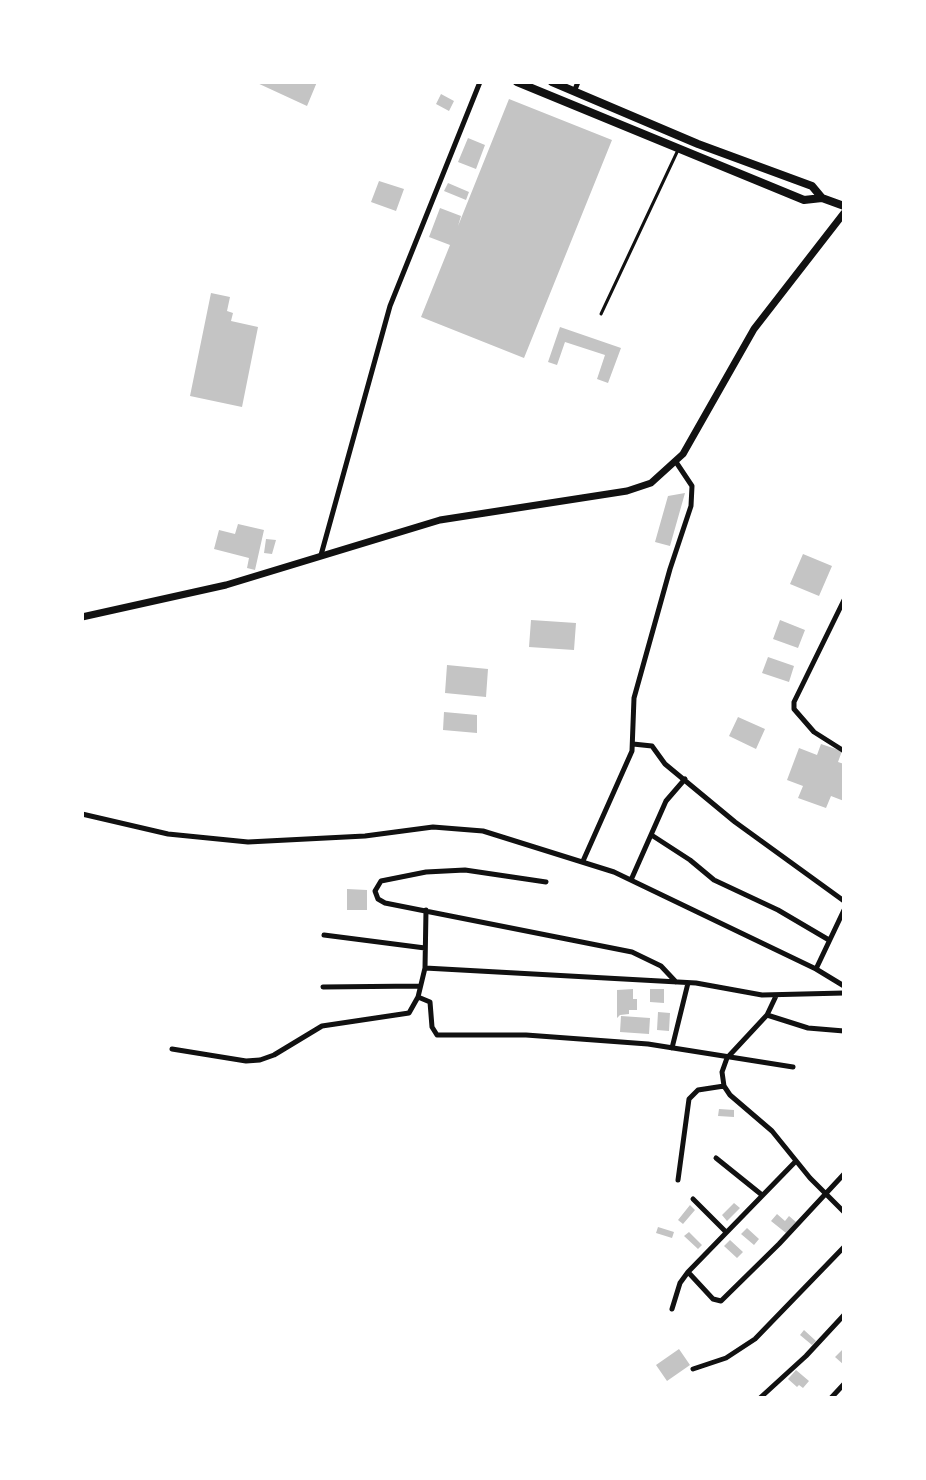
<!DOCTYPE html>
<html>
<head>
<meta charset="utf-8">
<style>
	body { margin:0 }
	#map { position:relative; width:926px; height:1480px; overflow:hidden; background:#fff; font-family:Montserrat,sans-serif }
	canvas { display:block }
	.frame { position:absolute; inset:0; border:84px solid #fff; pointer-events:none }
</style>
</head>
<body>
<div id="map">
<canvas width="926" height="1480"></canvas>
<div class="frame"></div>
</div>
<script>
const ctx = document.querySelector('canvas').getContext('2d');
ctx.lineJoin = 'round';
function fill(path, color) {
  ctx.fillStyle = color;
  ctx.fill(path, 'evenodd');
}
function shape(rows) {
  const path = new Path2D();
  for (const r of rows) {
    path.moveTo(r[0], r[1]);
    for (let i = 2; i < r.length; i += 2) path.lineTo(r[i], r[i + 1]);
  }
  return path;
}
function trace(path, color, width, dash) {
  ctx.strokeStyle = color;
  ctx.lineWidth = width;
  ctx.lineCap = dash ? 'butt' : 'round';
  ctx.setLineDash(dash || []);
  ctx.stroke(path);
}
const building = shape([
	[255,82,317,82,307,106],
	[441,94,454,101,449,111,436,104],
	[509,99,612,140,524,358,421,317,450,245,429,237,440,208,461,216,458,226],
	[468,138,485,145,476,169,458,162],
	[379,181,404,189,396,211,371,202],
	[448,183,469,192,466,200,444,191],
	[211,293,230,297,227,311,233,313,231,321,258,327,242,407,190,396],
	[560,327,621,348,608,383,597,379,605,355,565,342,557,365,548,362],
	[685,493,670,546,655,542,668,496],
	[238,524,264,530,255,570,247,568,249,558,214,549,219,530,235,534],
	[266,539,276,540,272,554,264,553],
	[803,554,832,566,819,596,790,584],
	[531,620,576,623,574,650,529,647],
	[780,620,805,630,798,648,773,639],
	[768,657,794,666,789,682,762,673],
	[447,665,488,669,486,697,445,693],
	[444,712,477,715,477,733,443,730],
	[738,717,765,729,756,749,729,736],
	[821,744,842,751,838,762,844,764,844,801,831,796,826,808,798,798,803,786,787,780,799,748,817,755],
	[347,889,367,890,367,910,347,910],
	[633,989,633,999,637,999,637,1010,629,1010,629,1014,620,1015,617,1018,617,990],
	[650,989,664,989,664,1003,650,1002],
	[658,1012,670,1013,669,1031,657,1030],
	[621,1016,650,1018,649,1034,620,1032],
	[719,1109,734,1110,734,1117,718,1116],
	[734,1203,740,1208,727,1221,722,1215],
	[690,1205,695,1210,683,1224,678,1220],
	[777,1214,785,1221,789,1216,796,1222,786,1233,771,1221],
	[658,1227,674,1232,672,1238,656,1233],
	[747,1228,759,1239,754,1245,741,1234],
	[689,1232,702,1245,698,1249,684,1236],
	[730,1240,743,1252,737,1258,724,1246],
	[804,1330,816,1341,812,1345,800,1335],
	[844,1348,844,1365,835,1357],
	[679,1349,690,1365,667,1381,656,1365],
	[796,1370,809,1381,803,1388,799,1385,797,1387,788,1379]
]);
const service = shape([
	[601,314,678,150]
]);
const minor = shape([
	[574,92,578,82],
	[321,555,390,306,480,82],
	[844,600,794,702,794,709,814,732,844,751],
	[633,744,652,746,665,764,735,822,844,901],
	[82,814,168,834,248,842,365,836,433,827,483,831,614,872,816,969,844,986],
	[653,836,690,860,714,880,778,910,829,940],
	[583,861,632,751,634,698,670,569,691,506,692,486,676,462],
	[631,880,666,801,685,779],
	[546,882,465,870,426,872,381,881,375,891,378,899,385,903,632,952,661,966,676,982],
	[324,935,425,948],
	[425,968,696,983,762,995,844,993],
	[816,969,844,910],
	[323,987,420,986],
	[776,996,767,1015,727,1058,722,1072,724,1086,730,1095,772,1131,810,1178,844,1212],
	[418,997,430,1002,432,1027,437,1035,526,1035,648,1044,793,1067],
	[767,1015,808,1028,844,1031],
	[672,1048,688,983],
	[172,1049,246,1061,260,1060,274,1055,322,1026,409,1013,418,997,425,968,426,910],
	[716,1158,762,1195],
	[678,1180,689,1099,698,1090,724,1086],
	[693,1199,726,1232],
	[688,1272,713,1299,721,1301,779,1244,844,1174],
	[672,1309,680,1283,688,1272,796,1161],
	[693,1369,726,1358,755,1339,844,1247],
	[760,1398,806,1356,844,1315],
	[831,1398,844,1384]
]);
const tertiary = shape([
	[82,617,226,585,440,520,627,491,651,483,683,454,754,329,844,213]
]);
const primary = shape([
	[517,82,804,200,822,198,844,206],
	[552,82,698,144,812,186,822,198]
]);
fill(building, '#c4c4c4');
trace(service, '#111', 3);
trace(minor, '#111', 5);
trace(tertiary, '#111', 7);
trace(primary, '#111', 8);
</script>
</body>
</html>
